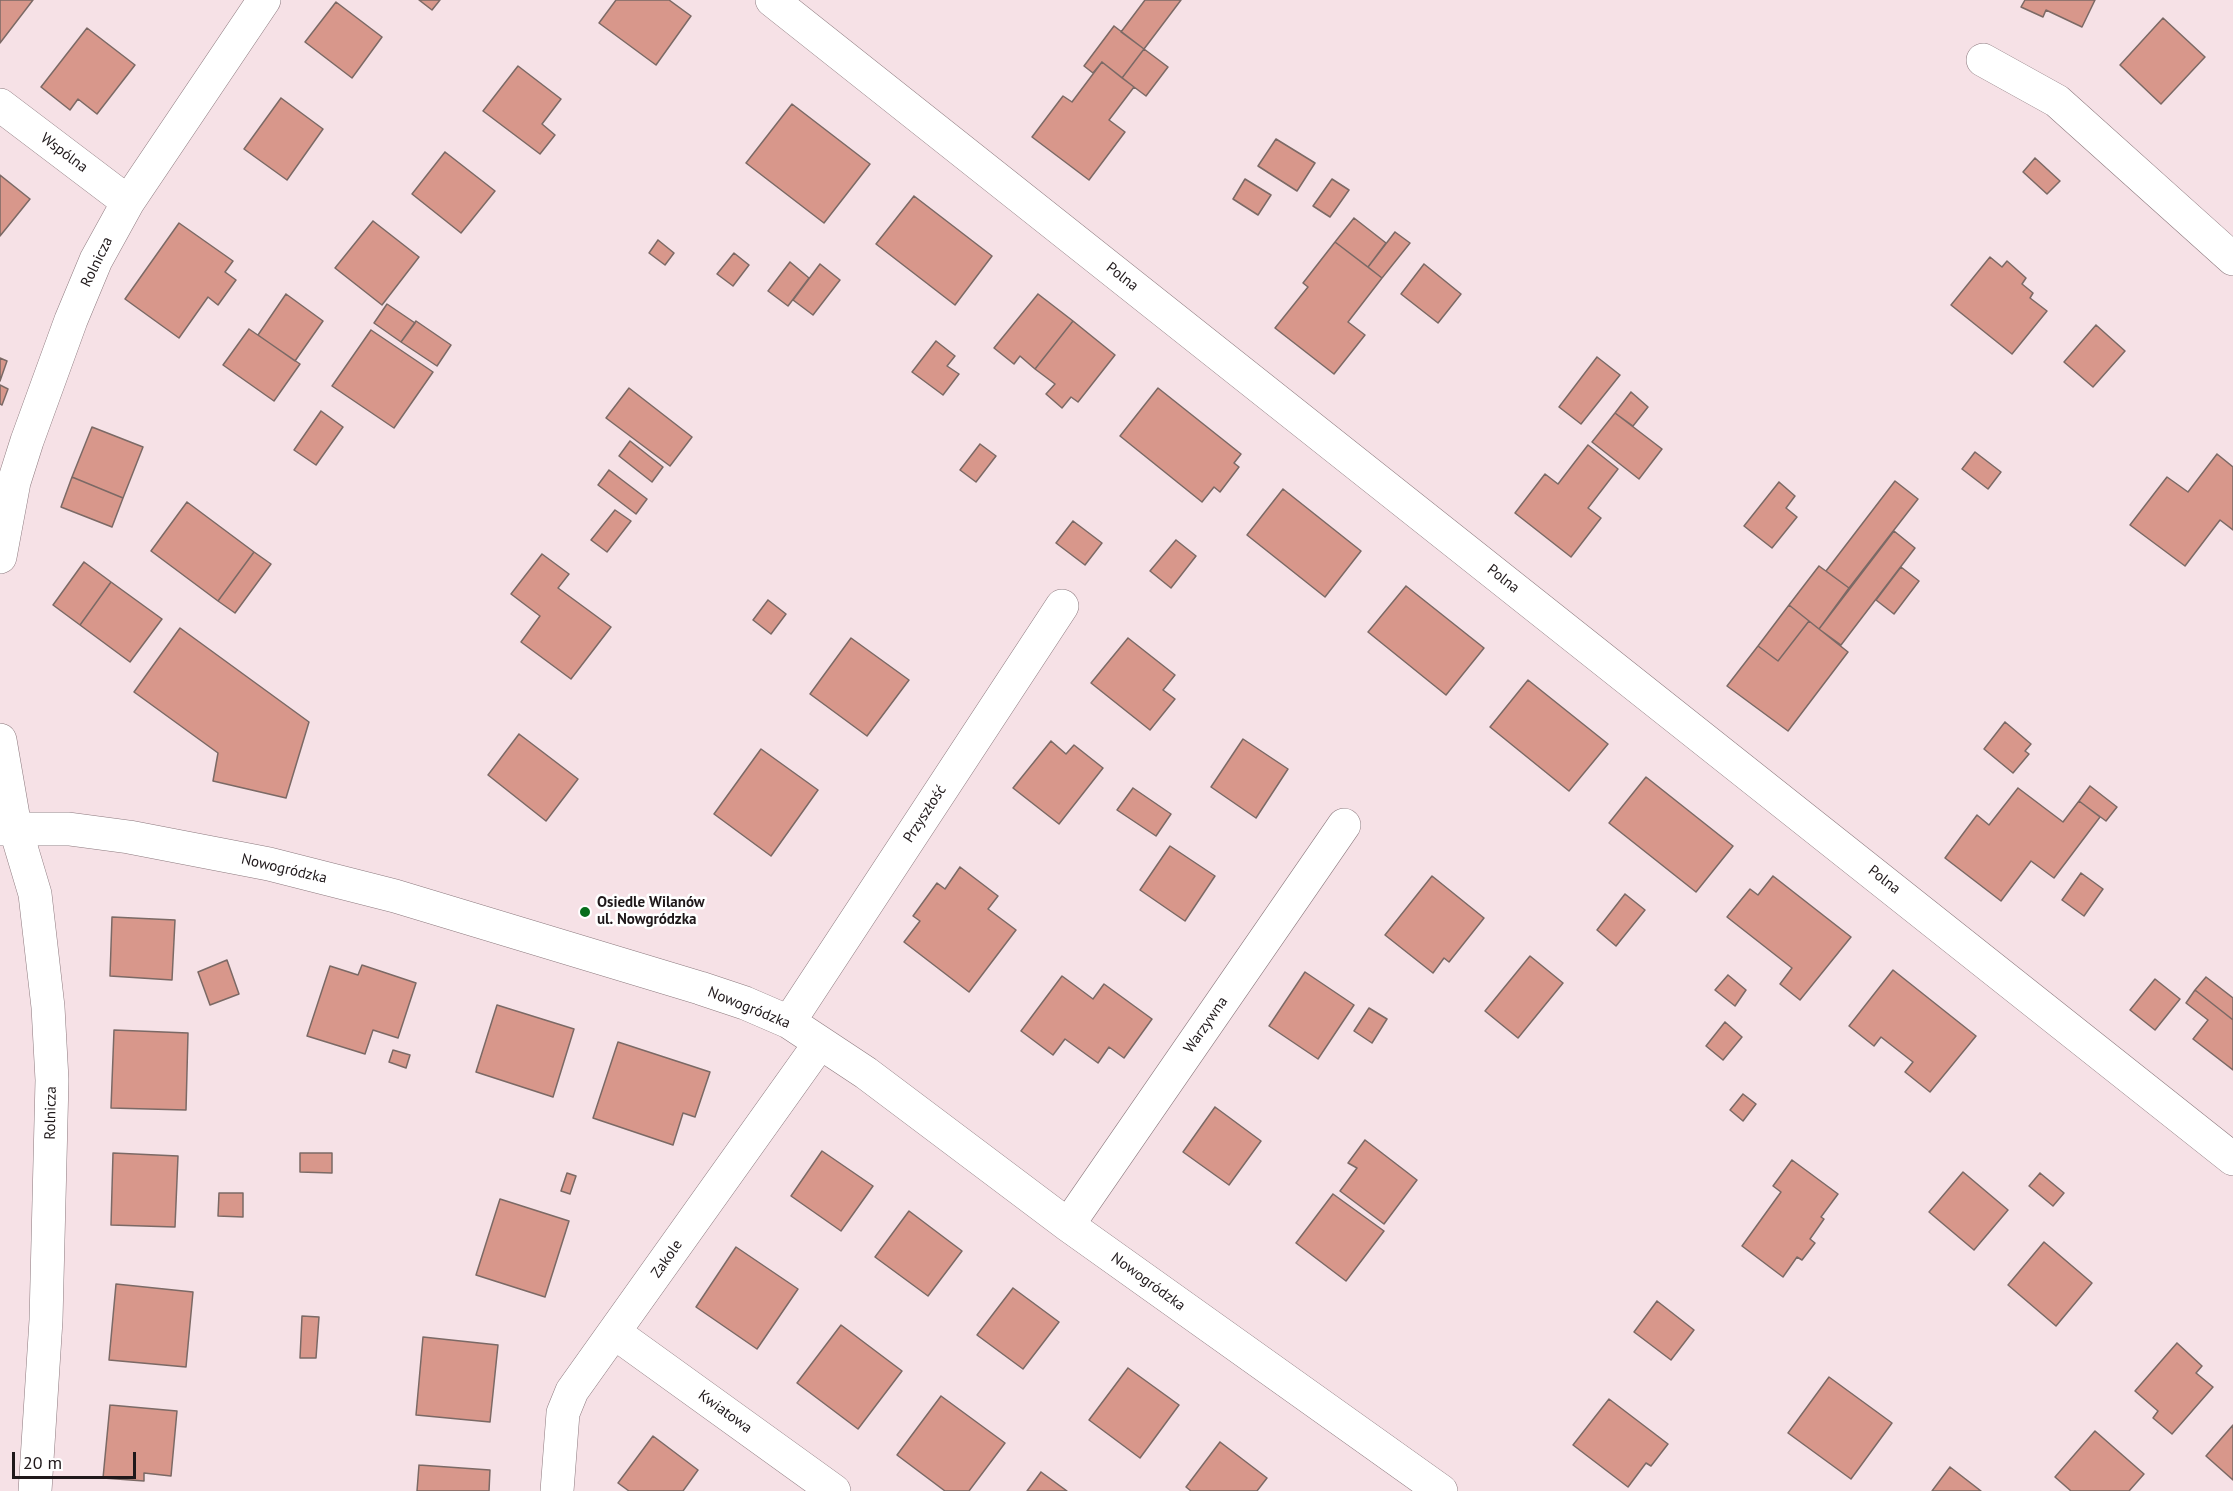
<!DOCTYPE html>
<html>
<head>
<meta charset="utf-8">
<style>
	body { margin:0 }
	#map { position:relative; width:2233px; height:1491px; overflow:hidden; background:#f6e1e6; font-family:"PT Sans",sans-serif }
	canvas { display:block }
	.scale { position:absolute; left:12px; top:1452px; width:124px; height:27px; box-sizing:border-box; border:3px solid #1f181a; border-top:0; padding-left:8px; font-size:18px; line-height:21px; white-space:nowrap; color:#1f181a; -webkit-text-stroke:4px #fff; paint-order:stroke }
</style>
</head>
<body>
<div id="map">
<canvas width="2233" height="1491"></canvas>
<div class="scale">20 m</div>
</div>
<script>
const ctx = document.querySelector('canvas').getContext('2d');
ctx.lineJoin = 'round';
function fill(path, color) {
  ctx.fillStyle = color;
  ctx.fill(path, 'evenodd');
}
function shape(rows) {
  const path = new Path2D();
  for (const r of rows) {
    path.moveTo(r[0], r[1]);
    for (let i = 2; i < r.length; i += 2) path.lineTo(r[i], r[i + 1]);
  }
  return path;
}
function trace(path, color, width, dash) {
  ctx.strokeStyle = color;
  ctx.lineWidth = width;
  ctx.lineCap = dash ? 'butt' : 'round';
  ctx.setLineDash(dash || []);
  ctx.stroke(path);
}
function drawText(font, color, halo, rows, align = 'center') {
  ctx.font = font + ' "PT Sans",sans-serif';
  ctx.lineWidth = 5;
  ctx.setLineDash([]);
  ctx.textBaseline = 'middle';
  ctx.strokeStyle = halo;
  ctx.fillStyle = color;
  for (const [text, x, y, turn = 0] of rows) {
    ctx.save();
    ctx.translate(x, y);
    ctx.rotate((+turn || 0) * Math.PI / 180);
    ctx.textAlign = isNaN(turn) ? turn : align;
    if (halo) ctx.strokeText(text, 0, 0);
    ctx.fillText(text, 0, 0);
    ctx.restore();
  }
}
const building = shape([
	[0,0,33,0,0,43,0,0],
	[419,0,440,0,432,10,419,0],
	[616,0,669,0,691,16,656,65,599,23,616,0],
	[1145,0,1181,0,1144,49,1121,32,1145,0],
	[2025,0,2095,0,2082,27,2046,10,2043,17,2021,7,2025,0],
	[336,2,382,37,352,78,305,42,336,2],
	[2163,18,2205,57,2161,104,2120,65,2163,18],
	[1114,26,1144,49,1122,78,1102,62,1093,73,1084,66,1114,26],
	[87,28,135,65,97,114,78,99,70,110,41,87,87,28],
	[1144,49,1168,67,1146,96,1122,78,1144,49],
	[1102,62,1134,87,1109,120,1125,132,1089,180,1032,137,1063,96,1072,102,1102,62],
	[518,66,561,99,542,124,555,135,540,154,483,111,518,66],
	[281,98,323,129,287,180,244,149,281,98],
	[792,104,870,164,824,223,746,163,792,104],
	[1276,139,1315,163,1297,191,1258,166,1276,139],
	[445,152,495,191,461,233,412,194,445,152],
	[2035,158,2060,181,2047,194,2023,172,2035,158],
	[0,175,30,199,0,236,0,175],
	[1245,179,1271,195,1258,215,1233,199,1245,179],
	[1332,179,1349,190,1330,217,1313,206,1332,179],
	[914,196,992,256,955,305,876,244,914,196],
	[1354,218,1386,243,1368,267,1335,242,1354,218],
	[373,221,419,257,382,305,335,268,373,221],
	[179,223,233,261,225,272,236,280,218,305,208,297,179,338,125,299,179,223],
	[1395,232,1410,243,1382,278,1368,267,1395,232],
	[658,240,674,253,665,265,649,253,658,240],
	[1335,242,1382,278,1348,322,1365,335,1334,374,1275,328,1308,287,1303,283,1335,242],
	[734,253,749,265,733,286,717,274,734,253],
	[1990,257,2002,267,2007,261,2026,278,2022,284,2033,293,2030,298,2047,311,2012,354,1951,305,1990,257],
	[790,262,809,278,788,306,768,291,790,262],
	[820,264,840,280,813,315,793,300,820,264],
	[1424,264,1461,294,1438,323,1401,294,1424,264],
	[286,294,323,321,295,361,258,335,286,294],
	[1038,294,1073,321,1035,369,1020,356,1014,364,994,348,1038,294],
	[387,304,415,323,401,342,374,323,387,304],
	[416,321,451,345,437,366,401,342,416,321],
	[1073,321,1115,355,1078,402,1071,397,1062,408,1046,394,1055,384,1035,369,1073,321],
	[2096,325,2125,351,2093,387,2064,362,2096,325],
	[249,329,300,364,274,401,223,365,249,329],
	[371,330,433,372,394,428,332,386,371,330],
	[936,341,955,356,947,366,959,374,943,395,912,372,936,341],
	[1597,357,1620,375,1581,424,1559,407,1597,357],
	[0,358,7,361,0,381,0,358],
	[0,385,8,389,2,405,0,404,0,385],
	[629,388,692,437,670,466,606,418,629,388],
	[1158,388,1241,454,1234,463,1239,467,1220,492,1214,487,1202,502,1120,436,1158,388],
	[1631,392,1648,407,1633,426,1615,413,1631,392],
	[321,411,343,427,316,465,294,450,321,411],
	[1615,413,1662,449,1639,479,1592,442,1615,413],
	[92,427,143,447,123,498,72,477,92,427],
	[630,441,663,467,652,482,619,456,630,441],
	[980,444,996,456,976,482,960,470,980,444],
	[1588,445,1618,469,1588,508,1601,518,1571,557,1515,513,1545,474,1558,484,1588,445],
	[1975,452,2001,472,1988,489,1962,469,1975,452],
	[2217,454,2233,467,2233,530,2220,520,2185,566,2130,525,2167,477,2188,492,2217,454],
	[609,470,647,499,636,514,598,485,609,470],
	[72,477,123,498,112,527,61,507,72,477],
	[1895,481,1918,499,1849,588,1826,571,1895,481],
	[1779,482,1795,496,1786,508,1797,517,1772,548,1744,526,1779,482],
	[1283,489,1361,551,1325,597,1247,535,1283,489],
	[187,502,254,552,218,601,151,551,187,502],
	[615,510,631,521,607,552,591,540,615,510],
	[1073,521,1102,543,1085,565,1056,543,1073,521],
	[1894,531,1915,548,1841,645,1819,629,1894,531],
	[1176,540,1196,556,1171,588,1150,571,1176,540],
	[254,552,271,564,235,613,218,601,254,552],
	[542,554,569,574,558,588,611,627,571,679,521,642,540,616,511,594,542,554],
	[84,562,111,582,80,625,53,605,84,562],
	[1819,566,1849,588,1819,629,1789,605,1819,566],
	[1901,567,1919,581,1894,614,1876,600,1901,567],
	[111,582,162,619,130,662,80,625,111,582],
	[1406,586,1484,648,1446,695,1368,632,1406,586],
	[768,600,786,614,771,634,753,620,768,600],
	[1789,605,1809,621,1778,661,1758,646,1789,605],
	[1809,621,1848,652,1788,731,1727,686,1758,646,1778,661,1809,621],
	[180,628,309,722,286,798,213,781,218,753,134,692,180,628],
	[851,638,909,680,867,736,810,694,851,638],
	[1128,638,1175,675,1163,690,1175,699,1150,730,1091,683,1128,638],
	[1528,680,1608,744,1569,791,1490,727,1528,680],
	[2005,722,2031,744,2025,751,2029,754,2013,773,1984,749,2005,722],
	[519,734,578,779,546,821,488,775,519,734],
	[1243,739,1288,769,1256,818,1211,787,1243,739],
	[1051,741,1066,754,1074,745,1103,768,1059,824,1013,788,1051,741],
	[761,749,818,790,771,856,714,814,761,749],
	[1646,777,1733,846,1696,892,1609,823,1646,777],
	[2090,786,2117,807,2106,821,2079,801,2090,786],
	[1133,788,1171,814,1156,836,1117,810,1133,788],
	[2018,788,2063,822,2079,801,2100,817,2054,878,2031,861,2001,901,1945,858,1977,815,1989,825,2018,788],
	[1170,846,1215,876,1185,921,1140,890,1170,846],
	[960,867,998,896,988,909,1016,930,969,992,904,942,920,921,913,916,937,883,945,889,960,867],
	[2081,873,2103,889,2084,916,2062,900,2081,873],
	[1432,876,1484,918,1449,962,1444,958,1433,973,1385,935,1432,876],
	[1773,876,1851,937,1800,1000,1780,984,1792,968,1727,917,1750,889,1758,895,1773,876],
	[1625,894,1645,910,1616,946,1597,930,1625,894],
	[112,917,175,920,172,980,110,976,112,917],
	[1530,956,1563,983,1518,1038,1485,1011,1530,956],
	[227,960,239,994,210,1005,198,972,227,960],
	[362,965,416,983,398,1038,373,1030,365,1054,307,1036,330,966,358,975,362,965],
	[1893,970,1976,1036,1930,1092,1905,1072,1913,1062,1881,1037,1874,1046,1849,1026,1893,970],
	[1305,972,1354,1005,1318,1059,1269,1026,1305,972],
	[1728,975,1746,990,1735,1006,1715,990,1728,975],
	[1062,976,1093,999,1104,984,1152,1019,1124,1058,1109,1047,1098,1063,1065,1039,1053,1055,1021,1031,1062,976],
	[2206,977,2233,998,2233,1020,2195,990,2206,977],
	[2155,979,2180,999,2155,1030,2130,1010,2155,979],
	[2195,990,2233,1020,2233,1070,2193,1039,2208,1020,2186,1003,2195,990],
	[497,1005,574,1029,553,1097,476,1072,497,1005],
	[1369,1008,1387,1019,1372,1043,1354,1031,1369,1008],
	[1725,1022,1742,1037,1723,1060,1706,1046,1725,1022],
	[114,1030,188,1033,186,1110,111,1108,114,1030],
	[618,1042,710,1072,695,1117,683,1113,673,1145,593,1118,618,1042],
	[393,1050,410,1055,406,1068,389,1062,393,1050],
	[1743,1094,1756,1104,1743,1121,1730,1110,1743,1094],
	[1215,1107,1261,1141,1229,1185,1183,1152,1215,1107],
	[1365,1140,1417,1180,1384,1224,1340,1191,1357,1168,1348,1163,1365,1140],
	[822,1151,873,1186,841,1231,791,1196,822,1151],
	[113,1153,178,1156,175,1227,111,1225,113,1153],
	[300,1153,332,1153,332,1173,300,1172,300,1153],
	[1792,1160,1838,1194,1821,1217,1824,1219,1810,1239,1815,1243,1802,1260,1797,1257,1783,1277,1742,1246,1781,1192,1773,1186,1792,1160],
	[1963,1172,2008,1210,1974,1250,1929,1212,1963,1172],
	[567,1173,576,1176,570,1194,561,1191,567,1173],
	[2040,1173,2064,1193,2053,1206,2029,1186,2040,1173],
	[219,1193,243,1193,243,1217,218,1216,219,1193],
	[1333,1194,1384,1231,1346,1281,1296,1243,1333,1194],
	[500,1199,569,1221,545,1297,476,1275,500,1199],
	[909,1211,962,1251,928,1296,875,1257,909,1211],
	[2044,1242,2092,1283,2056,1326,2008,1285,2044,1242],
	[736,1247,798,1289,757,1349,696,1307,736,1247],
	[116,1284,193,1292,186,1367,109,1360,116,1284],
	[1013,1288,1059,1322,1023,1369,977,1335,1013,1288],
	[1657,1301,1694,1330,1671,1360,1634,1332,1657,1301],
	[302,1316,319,1317,316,1358,300,1358,302,1316],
	[841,1325,902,1371,858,1429,797,1383,841,1325],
	[423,1337,498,1345,490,1422,416,1415,423,1337],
	[2177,1343,2202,1366,2196,1373,2213,1387,2172,1434,2153,1418,2158,1411,2135,1391,2177,1343],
	[1128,1368,1179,1405,1140,1458,1089,1420,1128,1368],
	[1829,1377,1892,1423,1851,1479,1788,1433,1829,1377],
	[941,1396,1005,1443,969,1491,945,1491,897,1455,941,1396],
	[1609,1399,1668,1444,1651,1466,1646,1463,1628,1487,1573,1445,1609,1399],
	[110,1405,177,1411,171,1476,144,1473,144,1481,103,1478,110,1405],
	[2233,1425,2233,1480,2206,1456,2233,1425],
	[2095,1431,2144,1474,2129,1491,2071,1491,2055,1477,2095,1431],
	[653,1436,698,1470,683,1491,629,1491,618,1483,653,1436],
	[1220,1442,1267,1478,1257,1491,1191,1491,1186,1487,1220,1442],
	[419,1465,490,1470,489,1491,417,1491,419,1465],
	[1950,1467,1981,1491,1932,1491,1950,1467],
	[1041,1472,1067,1491,1027,1491,1041,1472]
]);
const minor = shape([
	[772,0,2233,1159],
	[1983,60,2057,101,2233,259],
	[0,105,128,202],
	[0,557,14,482,27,441,71,320,96,260,128,202,264,0],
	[0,740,15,827,35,894,48,1007,52,1080,46,1320,35,1491],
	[0,829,69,829,129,837,269,864,395,896,700,988,745,1003,789,1022,866,1073,1068,1225,1441,1491],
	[789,1022,1062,606],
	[1068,1225,1344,825],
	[615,1333,834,1491],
	[557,1491,563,1413,572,1391,820,1043]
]);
const markers = [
	[585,912,6,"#076d1b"]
];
const streetNames = [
	["Wspólna",64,153,37],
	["Rolnicza",97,262,-64],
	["Polna",1122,277,38],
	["Polna",1503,579,38],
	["Przyszłość",925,814,-57],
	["Nowogródzka",284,869,13],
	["Polna",1884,880,38],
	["Nowogródzka",749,1008,22],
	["Warzywna",1206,1025,-55],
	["Rolnicza",51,1113,-89],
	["Zakole",667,1259,-55],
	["Nowogródzka",1148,1282,36],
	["Kwiatowa",725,1412,36]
];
const poiNames = [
	["Osiedle Wilanów",597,903],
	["ul. Nowgródzka",597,920]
];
fill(building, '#d8978b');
trace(building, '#7b6965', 1.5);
trace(minor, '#8c797e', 34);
trace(minor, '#fff', 33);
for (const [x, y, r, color] of markers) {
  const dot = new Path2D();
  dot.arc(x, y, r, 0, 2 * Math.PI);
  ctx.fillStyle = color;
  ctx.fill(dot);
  trace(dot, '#fff', 2);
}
drawText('15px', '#1f181a', '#fff', streetNames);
drawText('bold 15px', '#1f181a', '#fff', poiNames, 'left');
</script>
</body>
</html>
